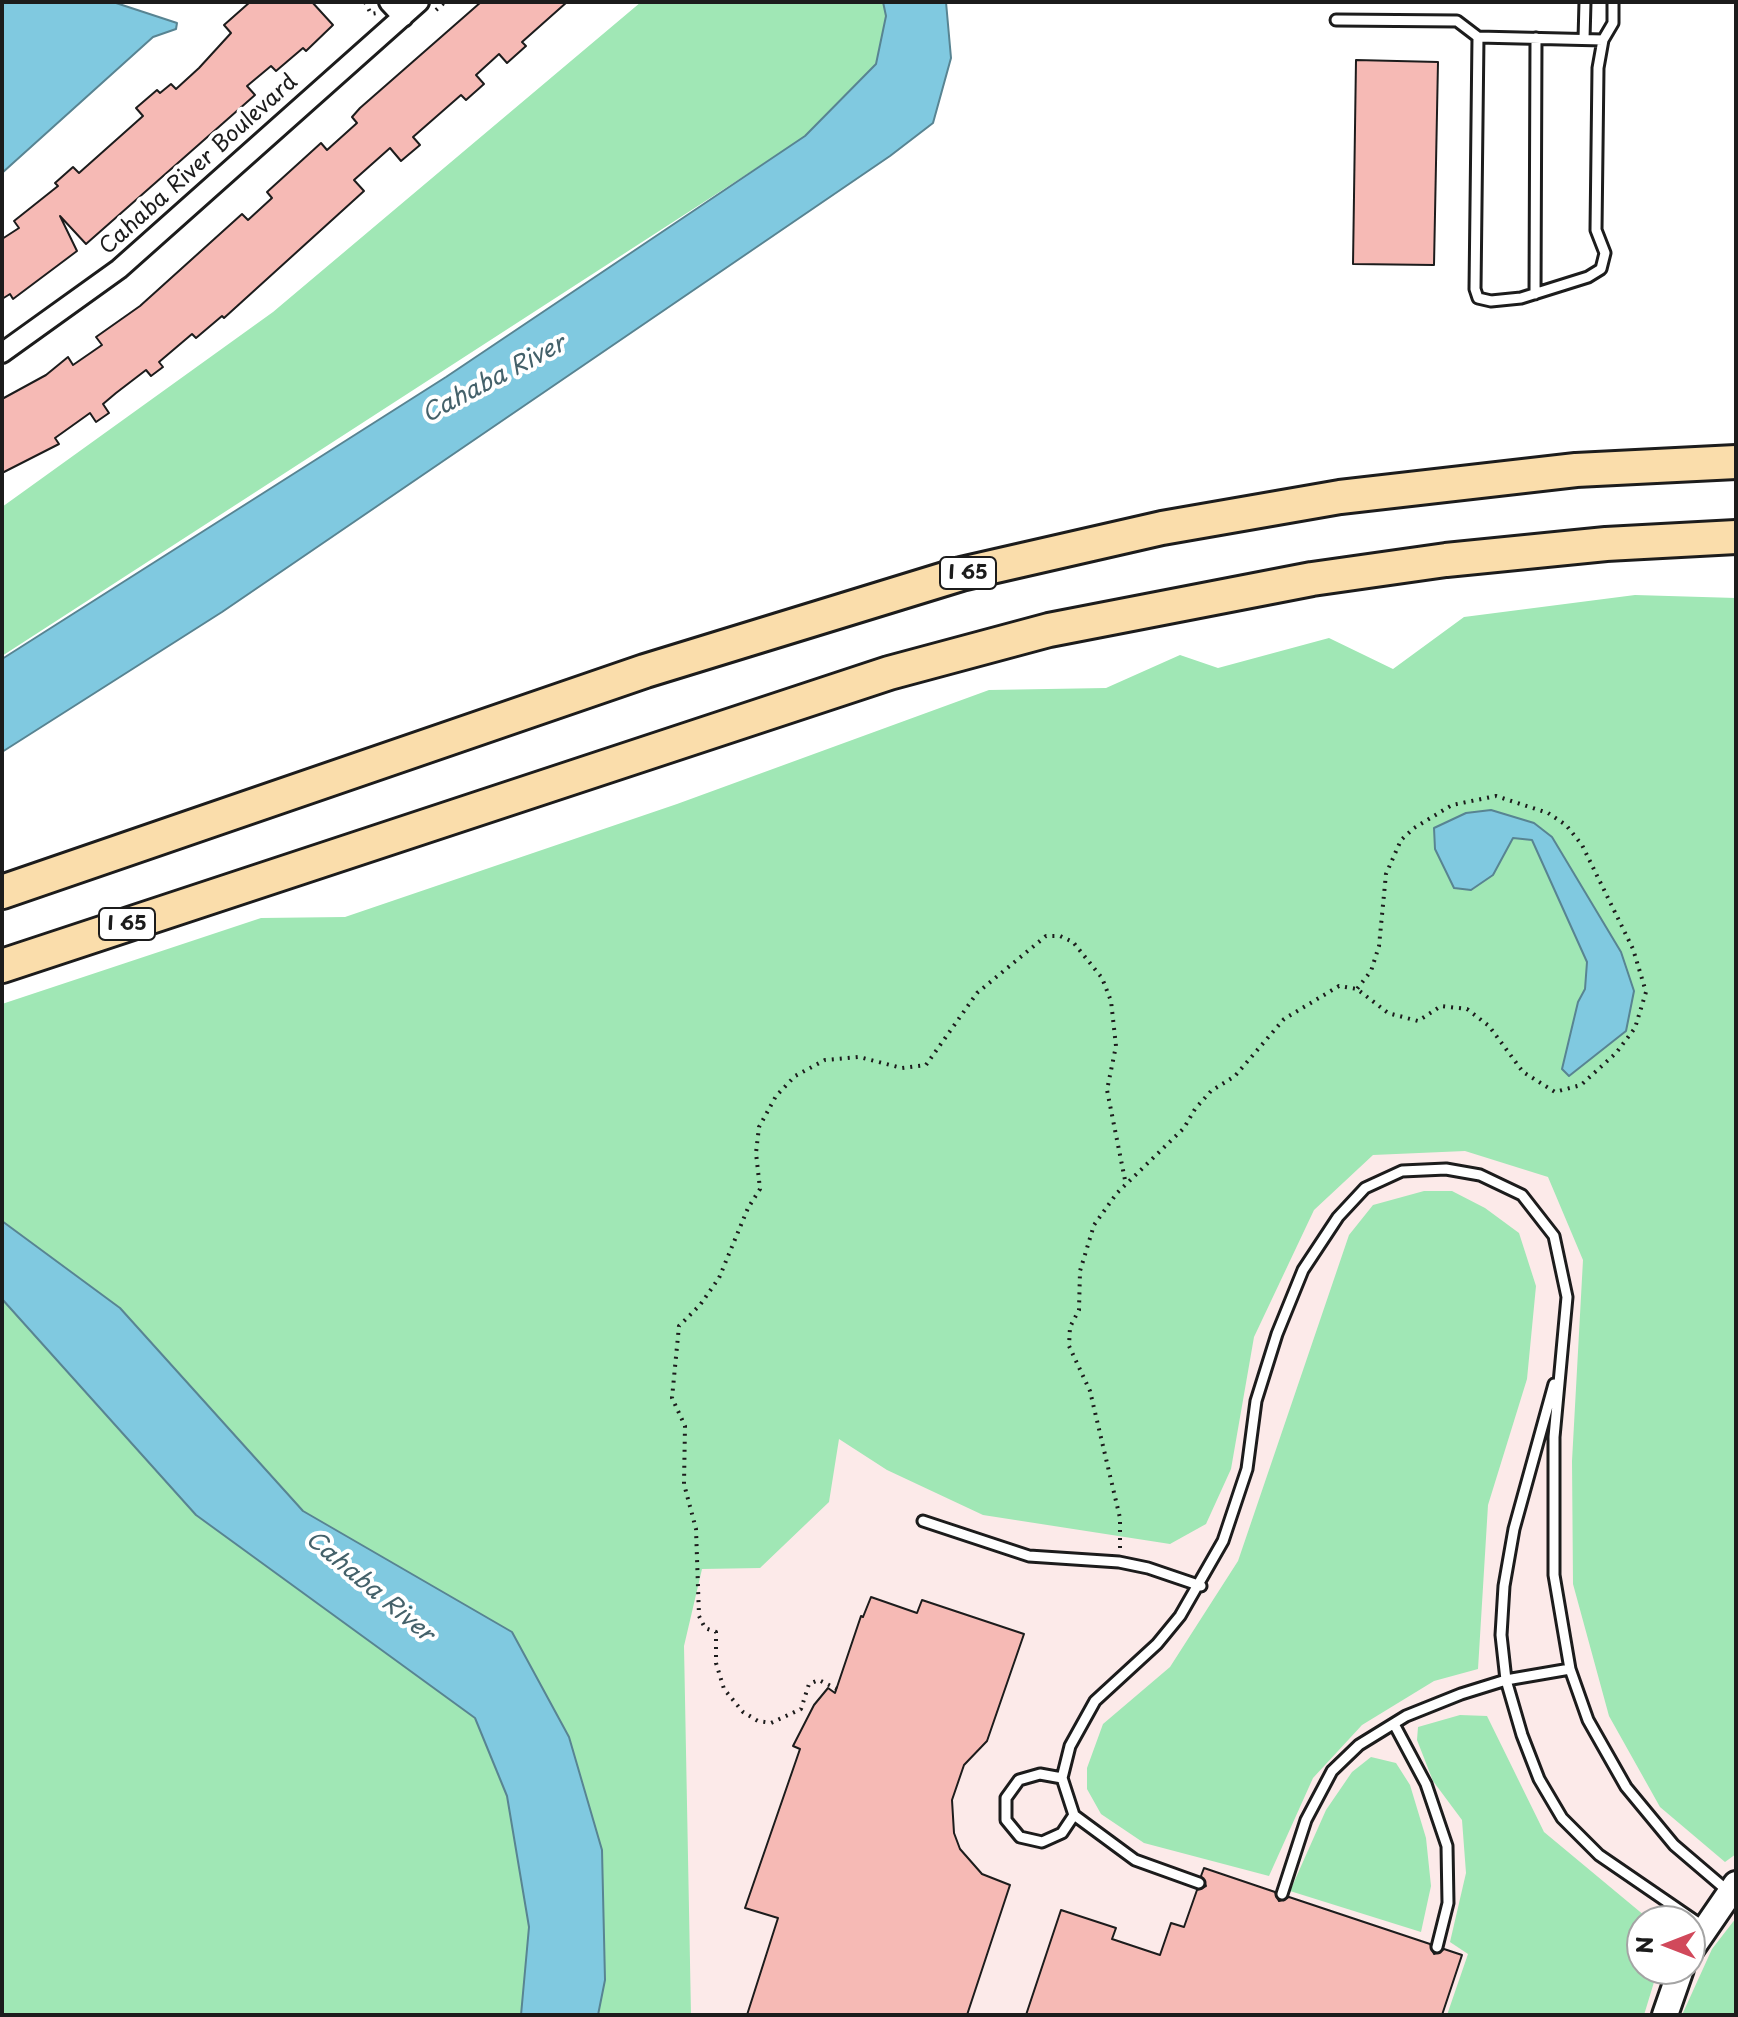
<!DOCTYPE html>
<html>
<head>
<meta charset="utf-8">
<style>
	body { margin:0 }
	#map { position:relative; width:1738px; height:2017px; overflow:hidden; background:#fff; font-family:"Playpen Sans",sans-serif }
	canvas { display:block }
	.frame { position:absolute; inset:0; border:4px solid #1c1c1c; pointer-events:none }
	.north { position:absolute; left:1626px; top:1905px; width:80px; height:80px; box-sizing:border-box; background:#fff; border:2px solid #a4a4a4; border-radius:50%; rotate:270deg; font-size:22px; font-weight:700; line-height:32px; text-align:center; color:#1c1c1c }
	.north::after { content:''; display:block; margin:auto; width:28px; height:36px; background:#d1495b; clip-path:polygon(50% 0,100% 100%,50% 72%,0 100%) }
</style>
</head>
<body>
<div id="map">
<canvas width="1738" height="2017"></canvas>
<div class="frame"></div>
<div class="north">N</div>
</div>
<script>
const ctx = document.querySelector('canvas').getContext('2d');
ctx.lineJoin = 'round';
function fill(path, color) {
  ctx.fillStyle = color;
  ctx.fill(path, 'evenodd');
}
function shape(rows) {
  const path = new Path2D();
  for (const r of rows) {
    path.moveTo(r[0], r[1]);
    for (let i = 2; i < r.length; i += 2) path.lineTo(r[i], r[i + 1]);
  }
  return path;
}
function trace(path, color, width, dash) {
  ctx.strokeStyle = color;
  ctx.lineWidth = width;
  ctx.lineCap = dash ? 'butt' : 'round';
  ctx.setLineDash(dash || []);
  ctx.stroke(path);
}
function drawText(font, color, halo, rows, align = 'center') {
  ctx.font = font + ' "Playpen Sans",sans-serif';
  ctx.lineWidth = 8;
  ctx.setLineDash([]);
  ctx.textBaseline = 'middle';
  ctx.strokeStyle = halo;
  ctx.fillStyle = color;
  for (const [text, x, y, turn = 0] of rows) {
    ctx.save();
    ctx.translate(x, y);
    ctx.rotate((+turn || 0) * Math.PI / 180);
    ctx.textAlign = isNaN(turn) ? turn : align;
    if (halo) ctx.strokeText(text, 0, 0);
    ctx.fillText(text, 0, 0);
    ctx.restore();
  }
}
const built = shape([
	[1736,783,1736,2015,645,2015,635,1506],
	[1642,1921,1690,1921,1690,1969,1642,1969]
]);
const green = shape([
	[641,2,883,2,886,16,876,64,806,136,2,656,2,507,273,312],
	[1635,595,1736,598,1736,1854,1725,1862,1660,1807,1609,1716,1573,1584,1572,1461,1583,1260,1548,1177,1465,1151,1373,1155,1314,1210,1254,1337,1231,1469,1206,1524,1170,1544,983,1515,887,1470,839,1439,829,1502,760,1568,702,1569,684,1646,691,2015,598,2015,605,1980,512,1632,303,1511,120,1308,2,1221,2,1004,261,918,345,917,677,804,989,690,1106,688,1180,655,1218,668,1329,638,1393,669,1464,617],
	[1424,1191,1452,1191,1485,1208,1519,1233,1536,1286,1527,1379,1488,1505,1478,1669,1434,1681,1362,1725,1313,1778,1269,1876,1144,1843,1101,1814,1087,1789,1087,1768,1103,1724,1170,1667,1238,1561,1349,1235,1373,1205],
	[2,1299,196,1515,475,1718,507,1796,529,1927,521,2015,2,2015],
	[1460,1715,1487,1716,1544,1832,1651,1921,1642,1921,1642,1969,1658,1969,1644,2015,1447,2015,1468,1954,1450,1942,1466,1873,1462,1820,1433,1781,1417,1740,1418,1727],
	[1371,1757,1396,1763,1410,1785,1426,1838,1431,1886,1421,1932,1290,1891,1326,1810,1352,1772],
	[1736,1918,1736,2015,1682,2015,1712,1949]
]);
const water = shape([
	[2,2,113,2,177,23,176,29,153,37,2,173,2,2],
	[883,2,946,2,951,58,933,123,890,156,222,612,2,752,2,659,446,377,805,136,876,64,886,16,883,2],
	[1491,810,1534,823,1552,837,1621,952,1634,991,1626,1031,1569,1076,1562,1069,1578,1002,1585,989,1587,962,1532,840,1513,838,1493,875,1471,890,1454,888,1435,849,1434,828,1466,813,1491,810],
	[2,1221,120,1308,303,1511,512,1632,569,1737,602,1850,605,1980,598,2015,521,2015,529,1927,507,1796,475,1718,196,1515,2,1299,2,1221]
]);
const building = shape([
	[250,2,312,2,333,25,306,51,303,48,276,71,271,66,247,86,255,95,86,244,60,216,77,251,13,299,10,294,2,299,2,239,19,228,14,221,58,186,55,183,73,167,79,173,143,116,136,108,157,90,160,93,171,84,176,89,199,68,231,33,224,25,250,2],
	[481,2,567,2,522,42,526,46,507,63,499,54,476,75,484,84,466,100,461,95,413,137,420,145,401,161,390,148,354,180,364,191,224,318,222,316,196,338,192,334,159,362,163,367,151,376,146,370,116,393,103,404,109,413,96,422,90,413,55,438,59,444,2,473,2,399,46,375,68,357,73,365,102,345,96,337,140,306,242,214,248,220,272,198,267,192,321,143,327,150,357,123,352,117,360,108,481,2],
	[1356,60,1438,62,1434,265,1353,264,1356,60],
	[871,1597,917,1613,922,1600,1024,1634,987,1741,964,1765,952,1800,954,1833,960,1849,982,1874,1010,1885,967,2015,747,2015,778,1918,745,1908,800,1749,793,1746,814,1705,828,1688,835,1693,861,1616,863,1617,871,1597],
	[1204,1868,1275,1892,1279,1901,1289,1897,1430,1944,1434,1954,1444,1949,1462,1955,1442,2015,1026,2015,1061,1910,1116,1928,1112,1939,1160,1955,1171,1923,1184,1927,1197,1890,1206,1886,1201,1876,1204,1868]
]);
const path = shape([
	[365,2,371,14,377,13],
	[436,10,445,2],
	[1120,1548,1120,1518,1090,1391,1069,1346,1070,1327,1079,1310,1080,1271,1094,1225,1117,1193,1184,1128,1195,1109,1211,1091,1235,1076,1284,1019,1339,986,1357,989,1388,1013,1418,1021,1441,1006,1467,1009,1489,1026,1523,1072,1555,1092,1581,1085,1616,1053,1635,1028,1646,992,1633,949,1582,845,1566,825,1548,813,1496,796,1452,805,1414,828,1401,840,1386,874,1379,946,1371,971,1357,989],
	[837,1689,819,1680,809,1684,801,1709,771,1723,758,1721,743,1712,724,1689,716,1663,716,1632,705,1628,699,1616,696,1529,684,1484,685,1426,672,1398,679,1326,700,1305,719,1278,748,1208,760,1189,756,1153,759,1127,776,1096,795,1076,825,1060,859,1057,902,1068,926,1065,977,993,1046,936,1060,936,1073,942,1102,978,1111,1001,1116,1046,1107,1090,1126,1185]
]);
const lane = shape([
	[1336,20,1457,21,1478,37,1603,40,1598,68,1596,230,1605,253,1601,269,1588,277,1521,298,1491,301,1478,298,1475,289,1478,37],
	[1584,39,1585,2],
	[1603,40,1613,23,1613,2],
	[1535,294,1536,38],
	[1554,1384,1514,1529,1504,1586,1501,1635,1506,1680,1522,1735,1539,1779,1562,1818,1599,1855,1704,1927],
	[923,1521,1029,1556,1119,1562,1148,1568,1201,1586],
	[1394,1724,1426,1784,1447,1846,1448,1903,1437,1947],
	[1062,1778,1040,1774,1019,1780,1006,1798,1006,1820,1020,1837,1042,1842,1062,1833,1074,1815],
	[1199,1883,1135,1860,1074,1815,1062,1778,1070,1746,1095,1701,1157,1644,1180,1616,1223,1541,1247,1469,1256,1401,1277,1334,1303,1270,1338,1217,1365,1188,1402,1171,1446,1169,1480,1175,1522,1195,1554,1236,1567,1297,1554,1437,1554,1575,1570,1669,1588,1720,1626,1787,1674,1845,1729,1892],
	[1282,1894,1306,1820,1332,1771,1359,1745,1406,1716,1461,1694,1506,1680,1570,1669]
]);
const street = shape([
	[389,2,403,17],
	[2,353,119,269,419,2]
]);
const secondary = shape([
	[1690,1951,1736,1884],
	[1665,2015,1681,1969]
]);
const highway = shape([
	[2,892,645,671,961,574,1162,528,1340,497,1576,470,1736,462],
	[2,966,889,673,1049,630,1312,579,1446,560,1606,544,1736,537]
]);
const shields = [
	[968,573,56],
	[127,924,56]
];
const shieldNames = [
	["I 65",968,573],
	["I 65",127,924]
];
const streetNames = [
	["Cahaba River Boulevard",199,165,-42]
];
const waterNames = [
	["Cahaba River",494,380,-28],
	["Cahaba River",369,1587,40]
];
fill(built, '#fceae9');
fill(green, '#a0e7b5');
fill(water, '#80c9e0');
trace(water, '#588492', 2);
fill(building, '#f6bab5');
trace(building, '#1c1c1c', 2);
trace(lane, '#1c1c1c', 15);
trace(street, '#1c1c1c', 24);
trace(secondary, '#1c1c1c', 30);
trace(highway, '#1c1c1c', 38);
trace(path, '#1c1c1c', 4, [2, 6]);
trace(lane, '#fff', 9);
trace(street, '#fff', 18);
trace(secondary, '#fff', 24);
trace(highway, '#faddab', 32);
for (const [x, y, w] of shields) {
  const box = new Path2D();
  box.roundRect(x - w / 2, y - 16, w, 32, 6);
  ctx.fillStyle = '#fff';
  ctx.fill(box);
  trace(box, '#1c1c1c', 2);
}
drawText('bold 20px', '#1c1c1c', null, shieldNames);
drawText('22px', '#1c1c1c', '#fff', streetNames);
drawText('italic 24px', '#44616a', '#fff', waterNames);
</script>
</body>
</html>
